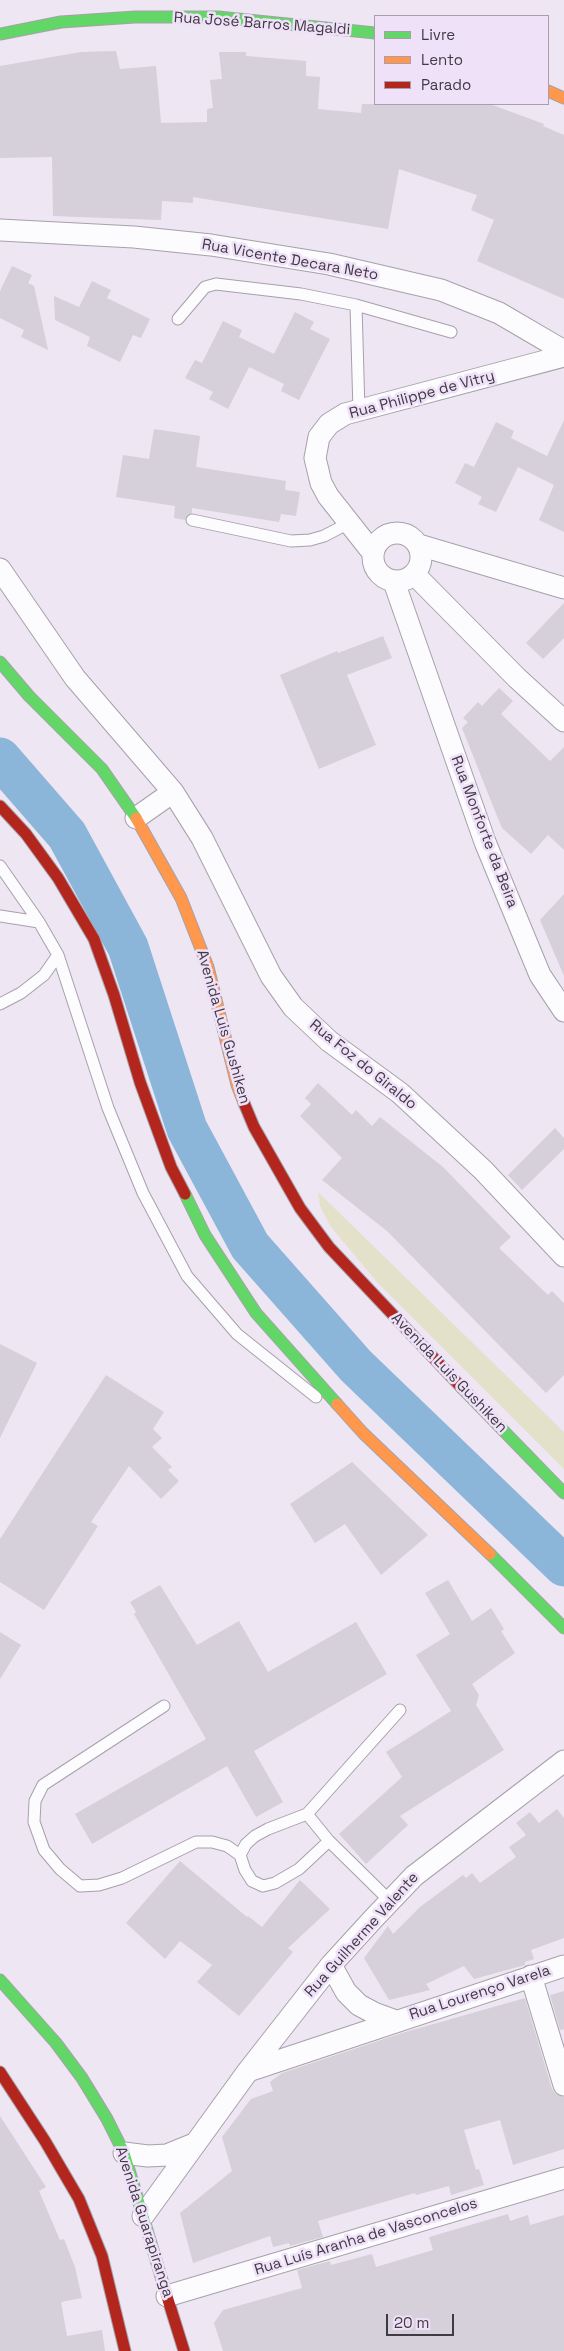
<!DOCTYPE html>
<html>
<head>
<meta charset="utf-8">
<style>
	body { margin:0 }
	#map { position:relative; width:564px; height:2351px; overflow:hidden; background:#eee6f3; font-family:"Space Grotesk",sans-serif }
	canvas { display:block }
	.legend { position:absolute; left:374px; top:15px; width:175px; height:90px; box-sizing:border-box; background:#efe1f8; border:1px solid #a99eb0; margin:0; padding:6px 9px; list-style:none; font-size:15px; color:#403a44 }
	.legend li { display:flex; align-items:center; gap:10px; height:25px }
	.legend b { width:25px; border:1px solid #a99eb0 }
	.scale { position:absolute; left:386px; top:2314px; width:68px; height:22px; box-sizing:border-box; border:2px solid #403a44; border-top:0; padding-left:6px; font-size:15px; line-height:18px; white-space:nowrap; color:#403a44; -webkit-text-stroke:4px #efe1f8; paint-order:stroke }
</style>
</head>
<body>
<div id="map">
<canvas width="564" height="2351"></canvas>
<ul class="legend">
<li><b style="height:6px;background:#63d668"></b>Livre</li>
<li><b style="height:6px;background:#ff974d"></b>Lento</li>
<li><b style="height:6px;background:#b3261e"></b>Parado</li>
</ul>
<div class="scale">20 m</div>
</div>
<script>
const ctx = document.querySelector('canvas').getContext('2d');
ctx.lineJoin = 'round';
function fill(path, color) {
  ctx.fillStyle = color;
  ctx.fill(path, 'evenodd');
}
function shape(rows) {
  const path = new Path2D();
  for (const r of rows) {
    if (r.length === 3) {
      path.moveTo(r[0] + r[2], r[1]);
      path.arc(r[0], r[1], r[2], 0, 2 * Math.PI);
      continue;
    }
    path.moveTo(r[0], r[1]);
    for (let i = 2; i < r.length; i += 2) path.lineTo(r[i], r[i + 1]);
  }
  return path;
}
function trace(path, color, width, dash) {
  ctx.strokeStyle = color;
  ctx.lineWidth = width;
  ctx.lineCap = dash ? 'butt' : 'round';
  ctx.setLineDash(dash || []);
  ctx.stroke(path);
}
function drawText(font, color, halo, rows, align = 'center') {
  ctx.font = font + ' "Space Grotesk",sans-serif';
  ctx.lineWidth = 5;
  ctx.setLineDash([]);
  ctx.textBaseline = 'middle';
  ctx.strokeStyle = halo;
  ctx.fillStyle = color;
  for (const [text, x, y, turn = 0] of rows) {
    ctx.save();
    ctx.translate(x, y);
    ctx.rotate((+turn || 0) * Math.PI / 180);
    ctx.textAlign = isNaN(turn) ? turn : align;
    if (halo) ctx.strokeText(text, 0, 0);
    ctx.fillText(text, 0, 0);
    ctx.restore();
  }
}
const green = shape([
	[318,1192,564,1432,564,1469,377,1282,331,1227,320,1206]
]);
const river = shape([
	[0,758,67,835,128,947,187,1129,250,1246,356,1366,564,1566]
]);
const building = shape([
	[116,51,120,69,156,66,161,123,207,122,207,109,213,108,210,80,222,79,219,52,246,52,246,56,306,61,306,76,320,77,318,109,361,113,362,104,490,104,544,124,543,126,564,135,564,299,477,261,494,220,471,210,477,195,399,169,388,229,193,197,193,203,162,201,161,220,53,216,52,157,0,158,0,66,81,52],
	[12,266,32,275,28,283,34,286,48,350,21,337,24,330,0,318,0,291],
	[92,281,111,290,107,298,150,319,141,338,133,335,120,362,87,346,90,337,55,320,54,296,79,307],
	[295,312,314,322,310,329,330,339,299,400,281,391,284,384,249,367,228,409,209,399,213,392,185,378,195,360,202,363,223,321,242,330,239,337,274,354],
	[564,420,564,532,539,520,554,485,518,467,496,512,478,504,482,497,455,483,465,463,474,467,496,422,514,431,511,438,547,456],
	[154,429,200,436,196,467,286,481,285,490,300,492,296,516,281,514,279,522,192,508,192,513,187,515,185,520,174,518,175,506,116,497,123,455,149,459],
	[564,603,564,638,543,659,526,643],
	[383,636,392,658,347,675,376,745,319,769,280,675,337,651,338,653],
	[499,688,513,701,501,714,550,761,564,747,564,850,548,835,531,854,502,828,495,811,462,728,468,722,463,718,478,702,482,706],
	[564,894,564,976,540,920],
	[318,1083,352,1115,356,1110,372,1126,380,1117,443,1167,511,1237,499,1248,548,1295,552,1291,564,1303,564,1375,546,1393,387,1231,322,1180,342,1158,300,1116,311,1104,305,1098],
	[555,1128,564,1138,564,1149,522,1190,508,1175],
	[0,1344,37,1363,0,1438],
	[106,1375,164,1412,153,1429,162,1438,152,1447,172,1467,168,1470,179,1481,161,1499,129,1466,91,1522,98,1526,44,1610,0,1582,0,1539],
	[352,1462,428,1535,381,1575,345,1524,315,1543,290,1504],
	[448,1580,472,1621,491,1608,504,1629,501,1631,515,1653,472,1684,479,1695,476,1705,504,1750,400,1816,408,1825,366,1864,339,1834,402,1777,386,1752,451,1711,416,1655,450,1634,425,1593],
	[160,1585,197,1645,239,1621,268,1672,356,1622,387,1674,254,1751,283,1802,256,1817,227,1766,92,1844,75,1814,206,1739,134,1614,136,1612,130,1602],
	[0,1632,21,1645,0,1679],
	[557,1809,564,1818,564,1938,531,1950,534,1959,525,1962,525,1965,474,1979,464,1966,426,1984,430,1990,389,2000,364,1958,388,1926,393,1934,420,1907,463,1875,466,1878,472,1873,480,1883,516,1857,509,1847,526,1835,516,1823,530,1812,539,1823],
	[180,1861,247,1917,248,1916,262,1927,300,1880,330,1909,288,1948,293,1952,239,2016,197,1982,212,1965,180,1941,165,1959,126,1923],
	[564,1991,564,2029,560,2030,550,1995],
	[525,1998,552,2089,556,2094,564,2097,564,2149,513,2165,500,2120,464,2130,476,2170,479,2169,484,2185,451,2195,449,2186,416,2195,415,2193,318,2221,323,2237,290,2246,289,2243,273,2247,270,2236,193,2263,180,2213,232,2171,222,2137,251,2099,273,2091,270,2082,282,2073,402,2033],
	[0,2116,46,2187,39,2191,60,2240,64,2239,75,2267,82,2298,61,2302,67,2336,102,2330,105,2351,0,2351],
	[508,2214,510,2221,528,2215,530,2225,564,2215,564,2351,223,2351,214,2323,223,2310,302,2288,297,2270,330,2261,331,2265,372,2254,376,2267,433,2250,429,2237]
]);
const lane = shape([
	[356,305,451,332],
	[178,319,205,287,216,284,301,294,356,305,359,411],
	[192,520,291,541,310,540,324,536,349,523],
	[0,866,39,922,58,955,108,1108,143,1193,187,1276,237,1334,316,1397],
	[0,916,39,922],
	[0,1004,21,993,44,975,58,955],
	[164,1706,43,1785,35,1801,34,1822,44,1850,60,1869,80,1886,99,1885,122,1878,196,1842,212,1842,227,1846,240,1855,245,1870,252,1881,263,1886,275,1883,299,1869,329,1841],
	[307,1814,400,1710],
	[240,1855,246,1844,255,1836,268,1829,307,1814,329,1841,390,1901]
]);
const street = shape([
	[0,230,134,237,211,245,329,264,441,290,499,313,564,351],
	[397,557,24],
	[419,545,564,588],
	[373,553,328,496,321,483,315,458,319,437,329,424,345,414,564,356],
	[0,569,75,678,173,792,202,838,271,976,293,1007,329,1041,400,1093,483,1170,564,1256],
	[415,575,517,678,564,721],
	[394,582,485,842,540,975,564,1011],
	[136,818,173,792],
	[331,1965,346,1992,359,2005,374,2013,396,2021],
	[531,1976,564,2085],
	[248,2071,564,1966],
	[124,2153,148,2156,167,2155,194,2144],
	[143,2216,248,2071,331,1965,374,1918,414,1876,564,1761],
	[167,2296,564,2178]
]);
const fast = shape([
	[0,34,61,22,135,17,218,17,375,33],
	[0,662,29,696,102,769,136,818],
	[185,1194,205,1235,256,1313,337,1404],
	[462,1388,564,1493],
	[490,1554,564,1628],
	[0,1980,56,2043,82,2078,107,2119,124,2153,165,2290]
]);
const slow = shape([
	[548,91,564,98],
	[136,818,181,898,208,967,237,1085,244,1103],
	[337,1404,363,1433,490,1554]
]);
const jam = shape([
	[0,806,26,834,58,878,94,939,114,995,140,1082,171,1167,185,1194],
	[244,1103,254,1127,300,1208,329,1247,462,1388],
	[0,2072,45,2141,79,2199,102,2256,125,2351],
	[165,2290,184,2351]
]);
const streetNames = [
	["Rua José Barros Magaldi",262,24,4],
	["Rua Vicente Decara Neto",290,260,10],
	["Rua Philippe de Vitry",422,395,-15],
	["Rua Monforte da Beira",484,832,69],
	["Avenida Luis Gushiken",223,1027,74],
	["Rua Foz do Giraldo",363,1065,39],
	["Avenida Luis Gushiken",449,1373,46],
	["Rua Guilherme Valente",362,1935,-48],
	["Rua Lourenço Varela",480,1993,-18],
	["Avenida Guarapiranga",144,2222,72],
	["Rua Luís Aranha de Vasconcelos",366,2237,-17]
];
fill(green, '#e4e1ca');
trace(river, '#8bb5d9', 41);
fill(building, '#d6d0da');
trace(lane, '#a6a1aa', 13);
trace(street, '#a6a1aa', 23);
trace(fast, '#a6a1aa', 13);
trace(slow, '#a6a1aa', 13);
trace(jam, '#a6a1aa', 13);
trace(lane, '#fcfbfd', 11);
trace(street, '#fcfbfd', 21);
trace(fast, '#63d668', 11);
trace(slow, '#ff974d', 11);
trace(jam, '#b3261e', 11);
drawText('15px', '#403a44', '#efe1f8', streetNames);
</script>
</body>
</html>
